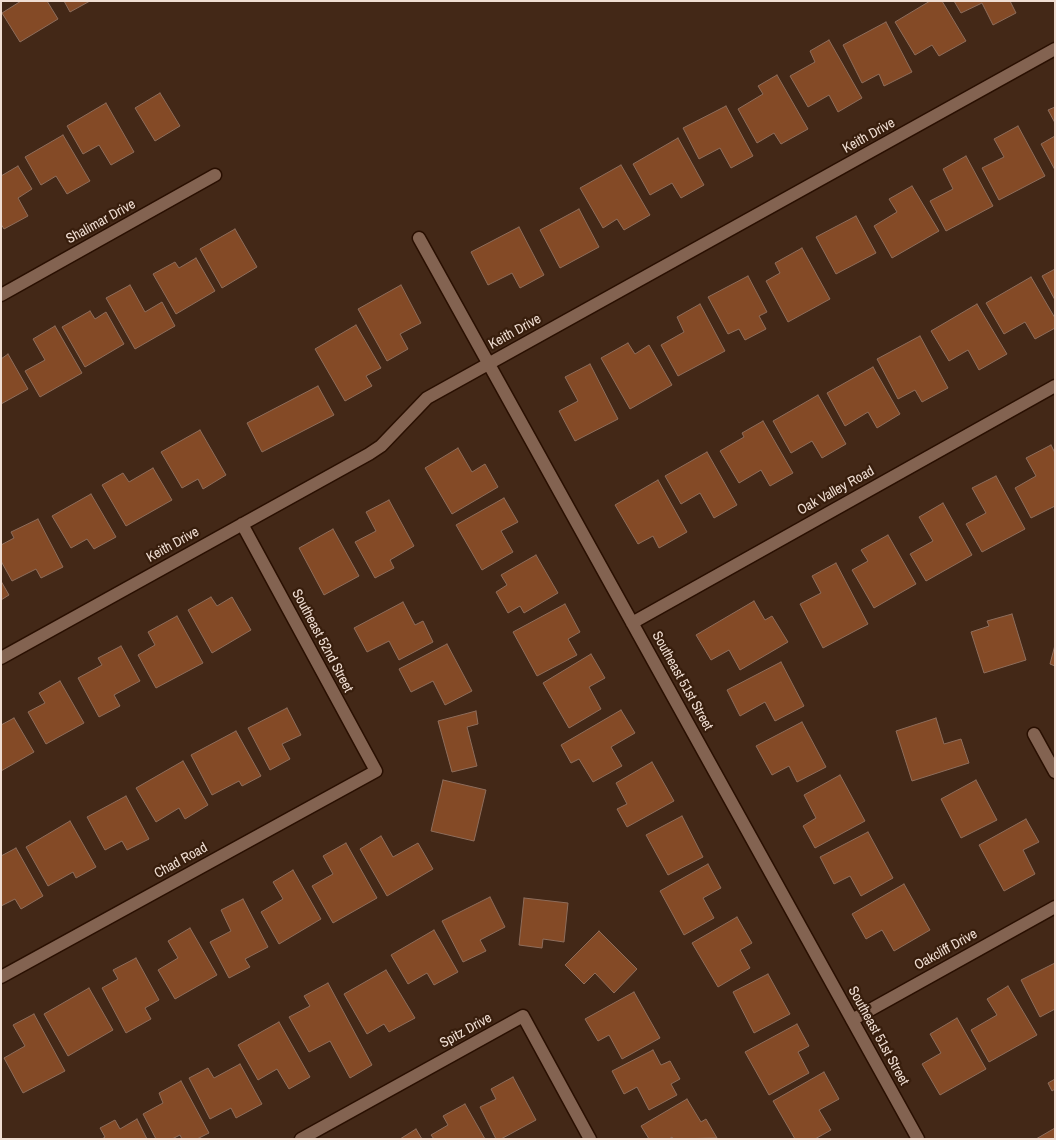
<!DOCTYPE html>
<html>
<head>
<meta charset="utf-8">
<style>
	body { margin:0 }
	#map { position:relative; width:1056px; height:1140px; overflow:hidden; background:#432817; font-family:"Archivo Narrow",sans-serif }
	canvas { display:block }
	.frame { position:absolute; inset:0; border:2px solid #f0ded3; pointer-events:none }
</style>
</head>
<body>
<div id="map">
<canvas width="1056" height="1140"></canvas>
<div class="frame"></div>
</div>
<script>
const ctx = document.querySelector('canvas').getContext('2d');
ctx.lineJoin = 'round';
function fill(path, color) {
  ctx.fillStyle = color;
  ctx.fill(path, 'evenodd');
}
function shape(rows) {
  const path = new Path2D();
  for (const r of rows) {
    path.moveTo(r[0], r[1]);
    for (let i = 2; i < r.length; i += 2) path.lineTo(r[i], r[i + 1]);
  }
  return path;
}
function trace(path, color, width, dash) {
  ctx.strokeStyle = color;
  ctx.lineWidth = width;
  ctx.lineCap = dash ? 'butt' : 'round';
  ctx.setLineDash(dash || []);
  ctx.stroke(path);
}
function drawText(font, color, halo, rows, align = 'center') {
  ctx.font = font + ' "Archivo Narrow",sans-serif';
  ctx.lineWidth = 4.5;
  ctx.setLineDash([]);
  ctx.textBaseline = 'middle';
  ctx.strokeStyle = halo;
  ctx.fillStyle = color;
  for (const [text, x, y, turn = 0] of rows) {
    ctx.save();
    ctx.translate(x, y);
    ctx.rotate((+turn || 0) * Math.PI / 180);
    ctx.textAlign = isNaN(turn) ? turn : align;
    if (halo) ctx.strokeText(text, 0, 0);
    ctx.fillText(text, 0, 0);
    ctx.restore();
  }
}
const building = shape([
	[21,1,47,1,58,19,20,42,2,13,21,1],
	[64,1,90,1,70,12,64,1],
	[930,1,942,1,966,41,939,56,932,45,915,55,895,22,930,1],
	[954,1,1010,1,1016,13,993,25,982,3,961,13,954,1],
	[886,22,912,72,884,86,879,74,862,83,843,45,886,22],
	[829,40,862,98,838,112,829,95,808,107,790,76,815,62,810,51,829,40],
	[777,75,808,129,781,144,774,133,757,143,738,109,763,94,758,86,777,75],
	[160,93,180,126,155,141,135,108,160,93],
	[106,103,134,152,111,165,99,145,83,154,67,126,106,103],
	[726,106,753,156,731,168,720,148,699,159,683,128,726,106],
	[1055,107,1055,123,1048,110,1055,107],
	[1018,126,1045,176,999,200,982,168,1004,157,994,139,1018,126],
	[63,135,90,181,67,194,56,176,41,185,25,157,63,135],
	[1055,136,1055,170,1041,144,1055,136],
	[678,138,704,185,681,198,672,183,650,195,633,164,678,138],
	[966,156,993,206,946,231,930,201,953,189,943,169,966,156],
	[621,165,650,215,624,230,617,219,603,228,580,188,621,165],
	[18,166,32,189,18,198,28,216,4,229,1,224,1,176,18,166],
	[912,186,939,231,892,258,874,226,897,212,889,199,912,186],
	[579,209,599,247,560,268,540,230,579,209],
	[856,216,876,253,836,274,816,237,856,216],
	[519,227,544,275,520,288,512,273,488,285,471,252,519,227],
	[235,229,257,267,222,288,200,249,235,229],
	[802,248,830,299,788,322,766,281,780,273,775,263,802,248],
	[196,258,215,291,176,314,153,274,175,262,179,268,196,258],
	[1055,269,1055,300,1042,276,1055,269],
	[748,276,767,312,759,316,766,329,745,340,739,329,728,334,708,297,748,276],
	[1031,277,1055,318,1055,328,1035,339,1025,322,1004,334,986,303,1031,277],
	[130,285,145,312,162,302,175,326,135,349,106,298,130,285],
	[401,285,421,323,400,334,408,349,387,361,358,309,401,285],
	[700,304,725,351,678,376,661,345,684,332,677,317,700,304],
	[977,304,1007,354,979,370,968,350,949,361,931,331,977,304],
	[90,311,95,319,106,312,124,344,85,367,62,327,90,311],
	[356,325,381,368,366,376,372,386,345,401,315,349,356,325],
	[55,326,82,373,40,397,25,371,45,360,33,339,55,326],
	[920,336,948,388,922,402,915,390,898,399,877,359,920,336],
	[628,343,635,354,649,345,672,385,630,409,601,358,628,343],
	[8,354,28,389,1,404,1,359,8,354],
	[590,364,618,419,575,441,559,411,578,401,565,377,590,364],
	[873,367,900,414,877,428,868,412,845,426,827,393,873,367],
	[318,386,334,415,262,452,247,423,318,386],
	[818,395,846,444,822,458,812,441,791,453,773,421,818,395],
	[763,421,793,473,770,486,761,470,739,483,720,451,744,437,742,433,763,421],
	[200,430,226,475,203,489,198,479,182,488,161,452,200,430],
	[1051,445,1055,453,1055,506,1031,518,1015,488,1036,476,1026,458,1051,445],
	[458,448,472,472,485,464,498,487,452,514,425,468,458,448],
	[707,452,737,505,714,518,700,493,681,504,665,476,707,452],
	[153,468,172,500,126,526,102,485,123,473,129,482,153,468],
	[996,476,1025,529,982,552,966,524,986,513,972,488,996,476],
	[658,480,687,532,659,548,653,536,638,544,615,505,658,480],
	[91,494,116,537,94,549,87,539,71,548,52,516,91,494],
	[504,498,518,522,501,531,513,552,482,570,456,525,504,498],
	[389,500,414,546,390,560,394,568,375,578,355,542,376,531,366,512,389,500],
	[943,503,972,555,926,581,910,554,933,541,919,517,943,503],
	[38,519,63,567,41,578,36,569,12,581,1,561,1,545,14,538,11,532,38,519],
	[333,529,359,576,324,595,299,548,333,529],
	[888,535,916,584,874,608,852,570,868,561,861,550,888,535],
	[536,555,558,593,524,613,520,606,508,613,496,592,507,585,501,575,536,555],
	[836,563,868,624,823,648,800,604,821,593,812,576,836,563],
	[1,581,9,595,1,600,1,581],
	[211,597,217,606,232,597,251,630,212,653,188,610,211,597],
	[754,601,765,620,772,616,788,642,740,670,729,650,711,660,696,635,754,601],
	[403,602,415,625,423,621,433,642,399,660,389,641,367,652,354,628,403,602],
	[565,604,580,632,568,639,577,655,537,676,513,632,565,604],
	[1012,614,1026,660,984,673,971,632,989,626,987,621,1012,614],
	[177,616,203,663,156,688,138,655,155,645,148,632,177,616],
	[447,644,472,691,445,705,433,681,411,692,399,669,447,644],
	[1055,645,1055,666,1050,664,1055,645],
	[121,646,140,681,114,695,120,706,99,717,78,678,102,665,98,658,121,646],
	[591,654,605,678,589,687,601,709,569,728,543,683,591,654],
	[781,662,804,706,775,721,765,702,740,716,727,690,781,662],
	[60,681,84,723,46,744,28,712,45,703,39,693,60,681],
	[287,708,301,735,282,744,290,759,270,770,248,728,287,708],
	[621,710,635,733,611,747,622,766,593,782,579,759,571,763,561,745,621,710],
	[476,711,478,724,467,727,477,766,452,772,438,721,476,711],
	[14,718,34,752,1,771,1,725,14,718],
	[936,718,944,744,961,739,969,763,912,781,896,731,936,718],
	[802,722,826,767,797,782,789,766,772,775,756,746,802,722],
	[236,731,261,776,242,786,239,781,212,795,191,755,236,731],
	[183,761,208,805,185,819,179,808,156,822,136,788,183,761],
	[652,762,674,801,627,827,617,809,627,804,616,783,652,762],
	[840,775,865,821,815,848,803,826,816,818,804,795,840,775],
	[443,780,486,790,474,841,431,831,443,780],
	[976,780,997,820,961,838,941,799,976,780],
	[126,796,149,839,127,850,122,841,105,850,87,817,126,796],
	[682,816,703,857,668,875,646,835,682,816],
	[1026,819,1039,842,1023,850,1035,874,1004,891,979,845,1026,819],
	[70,821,96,867,76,878,73,872,48,886,26,847,70,821],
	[868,832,893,878,861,896,850,876,834,884,820,857,868,832],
	[381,836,393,857,418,843,433,869,387,896,360,849,381,836],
	[346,843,377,898,333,923,312,886,333,874,323,856,346,843],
	[16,848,43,896,21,909,15,899,1,906,1,856,16,848],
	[708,864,721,888,703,898,714,918,684,935,660,891,708,864],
	[293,870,321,919,279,944,261,912,283,899,273,882,293,870],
	[904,884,930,930,894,951,882,930,866,939,852,914,904,884],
	[490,897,505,927,480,940,486,951,463,962,442,921,490,897],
	[524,898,568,903,564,942,543,939,542,948,519,945,524,898],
	[243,899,268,947,245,959,250,967,229,978,210,942,231,931,221,910,243,899],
	[737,917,752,943,740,950,750,968,718,987,692,943,737,917],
	[190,928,217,975,175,999,158,970,178,958,168,941,190,928],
	[434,930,458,972,434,985,427,973,408,984,391,955,434,930],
	[599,931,637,969,614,993,595,973,584,984,565,965,599,931],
	[136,958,159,1000,145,1008,151,1019,126,1033,102,988,118,979,113,970,136,958],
	[1055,963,1055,1009,1040,1017,1021,980,1055,963],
	[386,970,415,1018,389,1032,384,1024,367,1034,344,994,386,970],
	[768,974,790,1014,754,1033,733,992,768,974],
	[328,983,372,1065,350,1078,330,1041,309,1052,289,1017,310,1006,304,996,328,983],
	[1008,986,1037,1035,989,1062,971,1030,997,1015,987,999,1008,986],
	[89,988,113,1030,68,1056,44,1014,89,988],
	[634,992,660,1038,622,1059,609,1035,598,1041,585,1019,634,992],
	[34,1014,65,1071,23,1093,4,1058,25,1046,13,1025,34,1014],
	[957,1018,986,1069,940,1095,922,1064,941,1053,930,1034,957,1018],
	[279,1022,310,1077,289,1089,277,1069,258,1080,238,1045,279,1022],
	[797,1024,809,1046,798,1052,809,1073,769,1095,745,1052,797,1024],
	[653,1050,661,1065,670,1061,680,1079,671,1084,677,1095,649,1110,637,1087,624,1094,612,1071,653,1050],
	[240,1064,262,1104,236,1118,231,1108,210,1119,189,1078,208,1068,214,1078,240,1064],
	[824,1072,839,1099,819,1110,831,1130,815,1139,795,1139,773,1101,824,1072],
	[513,1077,536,1120,501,1139,496,1139,480,1107,496,1099,491,1089,513,1077],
	[1055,1079,1055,1089,1052,1091,1048,1083,1055,1079],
	[181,1081,209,1133,197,1139,182,1139,180,1135,172,1139,156,1139,143,1114,163,1103,159,1093,181,1081],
	[687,1099,701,1122,706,1119,717,1138,673,1139,672,1137,669,1139,649,1139,641,1126,687,1099],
	[465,1104,485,1139,434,1139,431,1135,448,1125,443,1116,465,1104],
	[137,1119,147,1139,102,1139,105,1137,100,1128,115,1120,120,1129,137,1119],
	[1055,1128,1055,1139,1036,1139,1055,1128],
	[416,1129,422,1139,400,1139,416,1129]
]);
const minor = shape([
	[419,238,918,1139],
	[1,295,215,175],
	[632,623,1055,386],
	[1,658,369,454,381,446,427,398,1055,49],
	[1034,734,1055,772],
	[1,977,376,771,242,524],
	[852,1020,1055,907],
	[301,1139,523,1016,590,1139]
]);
const streetNames = [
	["Keith Drive",869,136,-29],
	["Shalimar Drive",101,222,-29],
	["Keith Drive",515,332,-29],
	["Oak Valley Road",836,491,-29],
	["Keith Drive",173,545,-29],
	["Southeast 52nd Street",322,641,62],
	["Southeast 51st Street",682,681,61],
	["Chad Road",181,861,-29],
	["Oakcliff Drive",946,950,-29],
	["Spitz Drive",466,1031,-29],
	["Southeast 51st Street",878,1036,61]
];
fill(building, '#844a26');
trace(building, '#8e6d5b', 1);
trace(minor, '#290f01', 15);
trace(minor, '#836351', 12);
drawText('14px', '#f0ded3', '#381e0d', streetNames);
</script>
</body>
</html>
